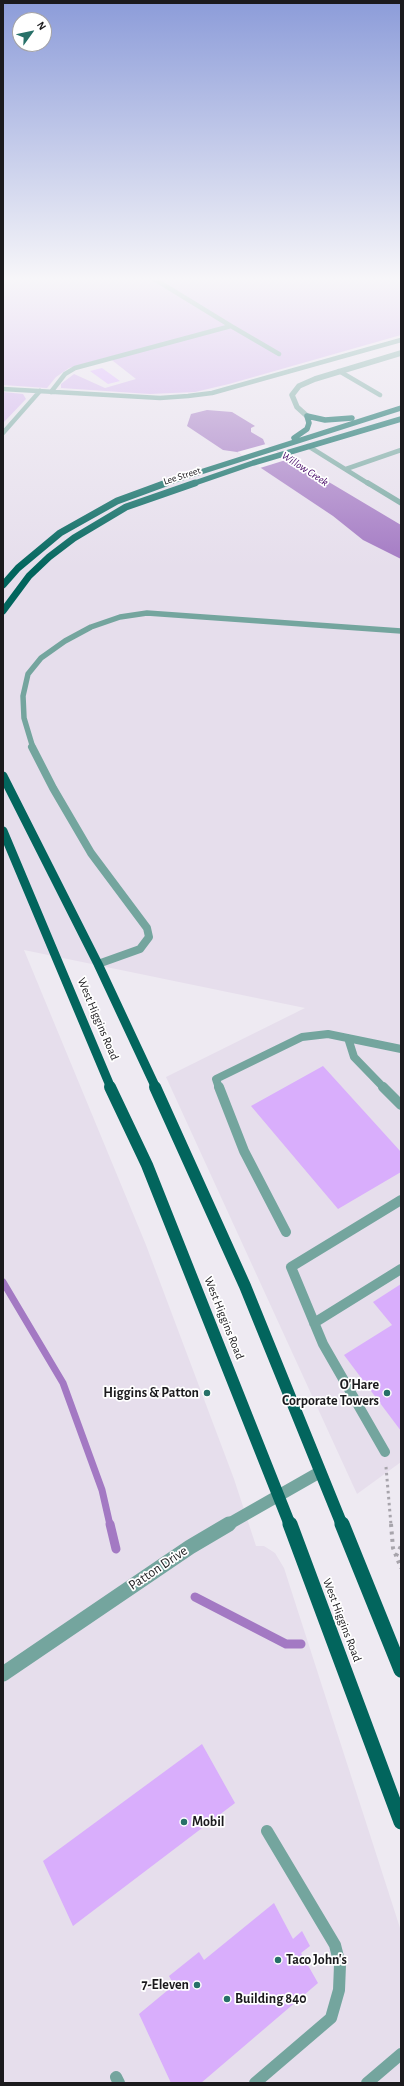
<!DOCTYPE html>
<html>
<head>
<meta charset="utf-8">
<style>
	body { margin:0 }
	#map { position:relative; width:404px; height:2086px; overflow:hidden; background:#eeeaf2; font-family:"Alegreya Sans",sans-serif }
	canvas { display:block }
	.frame { position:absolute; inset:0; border:4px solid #1b1a1d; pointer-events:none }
	.north { position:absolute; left:12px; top:12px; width:40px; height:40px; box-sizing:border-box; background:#fff; border:1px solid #a4a3a5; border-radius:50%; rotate:57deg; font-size:11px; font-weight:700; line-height:16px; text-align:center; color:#1b1a1d }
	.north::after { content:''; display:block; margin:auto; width:14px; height:18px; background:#277068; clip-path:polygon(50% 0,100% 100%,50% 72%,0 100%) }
</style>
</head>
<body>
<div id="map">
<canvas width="404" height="2086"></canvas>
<div class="frame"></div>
<div class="north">N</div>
</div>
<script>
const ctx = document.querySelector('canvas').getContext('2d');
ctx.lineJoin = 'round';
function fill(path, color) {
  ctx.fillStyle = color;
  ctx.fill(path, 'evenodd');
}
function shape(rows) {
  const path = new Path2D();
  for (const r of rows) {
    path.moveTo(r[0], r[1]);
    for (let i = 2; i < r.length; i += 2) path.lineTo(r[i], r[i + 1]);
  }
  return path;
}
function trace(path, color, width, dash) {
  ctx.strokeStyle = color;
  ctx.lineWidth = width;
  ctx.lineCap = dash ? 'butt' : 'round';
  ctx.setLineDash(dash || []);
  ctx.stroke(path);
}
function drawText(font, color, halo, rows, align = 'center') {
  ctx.font = font + ' "Alegreya Sans",sans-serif';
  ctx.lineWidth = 3.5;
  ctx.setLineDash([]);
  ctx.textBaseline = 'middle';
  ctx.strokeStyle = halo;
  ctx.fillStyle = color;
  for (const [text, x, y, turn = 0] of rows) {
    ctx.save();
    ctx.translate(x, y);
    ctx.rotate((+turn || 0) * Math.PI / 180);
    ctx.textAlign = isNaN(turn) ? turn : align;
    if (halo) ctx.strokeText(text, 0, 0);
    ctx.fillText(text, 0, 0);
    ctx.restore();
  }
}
const built = shape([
	[3,277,401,277,401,1462,357,1494,166,1077,305,1008,24,950,146,1245,234,1479,256,1546,264,1546,275,1553,284,1568,401,1931,401,2083,3,2083]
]);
const green = shape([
	[3,277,401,277,401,335,229,384,195,392,150,394,61,388,61,384,74,374,105,388,136,379,108,357,69,368,56,377,47,388,3,385],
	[3,392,23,394,26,399,3,423]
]);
const water = shape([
	[207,410,232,412,255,426,251,428,251,432,263,439,265,444,401,525,401,559,363,540,333,516,237,452,223,450,187,426,191,414]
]);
const pier = shape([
	[266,444,289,459,260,468,237,452]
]);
const streamFar1 = shape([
	[3,1282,63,1383,102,1490,110,1525]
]);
const stream = shape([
	[110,1524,116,1549],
	[195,1597,286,1644,301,1644]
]);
const building = shape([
	[102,368,120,381,108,384,90,371],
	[323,1066,401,1152,401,1172,338,1209,251,1106],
	[401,1284,401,1431,344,1355,392,1325,373,1302],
	[202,1744,235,1803,73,1926,43,1861],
	[274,1903,293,1939,302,1931,310,1946,301,1953,318,1983,201,2083,171,2083,139,2014,174,1985,169,1976,199,1952,204,1960]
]);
const pathFar1 = shape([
	[386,1467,391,1525]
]);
const path = shape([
	[391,1524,393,1548,401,1568],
	[396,1556,401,1546]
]);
const serviceFar4 = shape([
	[151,277,231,326],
	[339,371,380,395],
	[3,389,160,398,188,396,212,393,401,340],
	[51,392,65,374,75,368,231,326,279,354],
	[3,433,40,391],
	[308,446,369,484],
	[346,469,401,450]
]);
const serviceFar3 = shape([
	[368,483,401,503],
	[33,748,24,718,23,696,28,674,41,658,65,641,91,627,120,617,147,613,401,631]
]);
const serviceFar2 = shape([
	[32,747,53,788,91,853,147,928,149,937,140,949,98,964],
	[348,1038,354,1057,384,1088],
	[219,1088,216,1079,302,1037,328,1034,401,1049]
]);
const serviceFar1 = shape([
	[219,1087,244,1151,286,1232],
	[383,1087,401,1105],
	[314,1323,401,1269],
	[385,1452,323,1344,291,1267,401,1200]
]);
const service = shape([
	[116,2077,119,2083],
	[255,2083,331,2018,339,1990,340,1965,335,1945,267,1831],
	[367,2083,401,2054]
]);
const minorFar2 = shape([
	[307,416,297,407,292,395,299,386,315,379,401,353]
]);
const minorFar1 = shape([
	[227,1525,320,1472]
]);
const minor = shape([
	[3,1674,190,1547,229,1524]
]);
const primaryFar4 = shape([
	[307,416,325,420,352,418],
	[294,438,307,429,309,423,307,416],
	[163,484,401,408],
	[192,484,253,463,401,419]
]);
const primaryFar3 = shape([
	[3,585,18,568,60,533,117,501,166,483],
	[3,611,29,576,49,557,74,538,126,507,195,483]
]);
const primaryFar2 = shape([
	[3,776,98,964,156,1088],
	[3,831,111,1088]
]);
const primaryFar1 = shape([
	[110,1087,147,1165,290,1525],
	[155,1087,245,1286,342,1525]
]);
const primary = shape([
	[290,1524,401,1822],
	[342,1524,401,1670]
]);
const markers = [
	[207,1393,4,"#277068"],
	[387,1393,4,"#277068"],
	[184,1822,4,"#277068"],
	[278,1960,4,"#277068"],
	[197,1985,4,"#277068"],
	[227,1999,4,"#277068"]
];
const farStreetnames = [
	["Lee Street",182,476,-18]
];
const farWaternames = [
	["Willow Creek",305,469,33]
];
const streetNames = [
	["West Higgins Road",98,1019,67],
	["West Higgins Road",224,1318,68],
	["West Higgins Road",342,1620,69]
];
const nearPoinames = [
	["O'Hare",379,1385],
	["Corporate Towers",379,1401],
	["Higgins & Patton",199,1393],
	["Mobil",192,1822,"left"],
	["Taco John's",286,1960,"left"],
	["7-Eleven",189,1985],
	["Building 840",235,1999,"left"]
];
const nearStreetnames = [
	["Patton Drive",158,1568,-34]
];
fill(built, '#e6deec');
fill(green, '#cfaeeb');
fill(water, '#a379c3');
fill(pier, '#eeeaf2');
trace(streamFar1, '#a379c3', 7);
trace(stream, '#a379c3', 9);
fill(building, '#d9aefc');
trace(pathFar1, '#a7a4ab', 3, [2.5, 3.5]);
trace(path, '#a7a4ab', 4, [3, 4.5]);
trace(serviceFar4, '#74a59e', 4.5);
trace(serviceFar3, '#74a59e', 5.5);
trace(serviceFar2, '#74a59e', 8);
trace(serviceFar1, '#74a59e', 10);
trace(service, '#74a59e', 12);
trace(minorFar2, '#74a59e', 5.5);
trace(minorFar1, '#74a59e', 12);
trace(minor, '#74a59e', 15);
trace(primaryFar4, '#02655d', 5.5);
trace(primaryFar3, '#02655d', 7);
trace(primaryFar2, '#02655d', 9);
trace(primaryFar1, '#02655d', 12);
trace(primary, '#02655d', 15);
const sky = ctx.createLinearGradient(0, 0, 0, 569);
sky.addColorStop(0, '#8c9cd9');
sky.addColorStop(0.49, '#f7f6f9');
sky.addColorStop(1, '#f7f6f900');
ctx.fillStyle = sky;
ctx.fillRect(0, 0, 404, 569);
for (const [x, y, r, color] of markers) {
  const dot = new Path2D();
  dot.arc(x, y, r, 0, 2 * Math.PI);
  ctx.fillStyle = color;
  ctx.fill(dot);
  trace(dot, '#fff', 1.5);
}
drawText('10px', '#1b1a1d', '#fff', farStreetnames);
drawText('italic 11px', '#450866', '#fff', farWaternames);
drawText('12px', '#1b1a1d', '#fff', streetNames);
drawText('bold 14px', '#1b1a1d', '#fff', nearPoinames, 'right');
drawText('14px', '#1b1a1d', '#fff', nearStreetnames);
</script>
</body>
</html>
